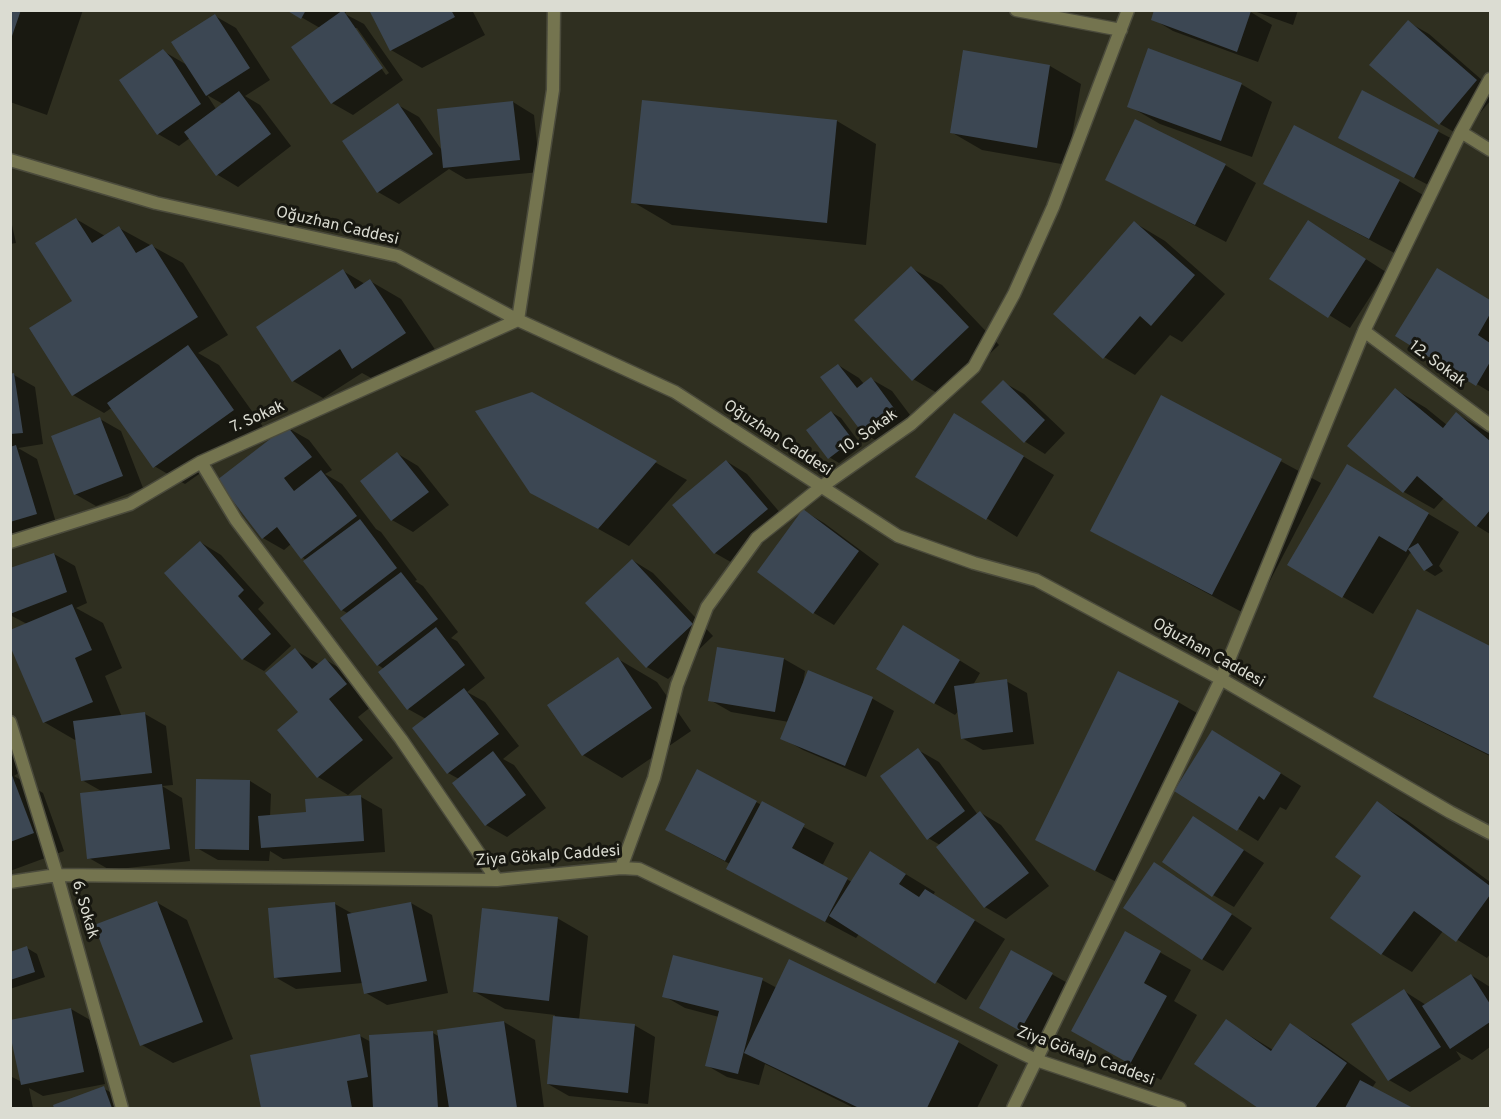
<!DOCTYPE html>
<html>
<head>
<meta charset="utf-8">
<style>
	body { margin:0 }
	#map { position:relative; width:1501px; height:1119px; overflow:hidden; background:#2f2f20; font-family:Overpass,sans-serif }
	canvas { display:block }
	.frame { position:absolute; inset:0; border:12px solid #dbdcd2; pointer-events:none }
</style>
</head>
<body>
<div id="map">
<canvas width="1501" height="1119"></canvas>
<div class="frame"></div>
</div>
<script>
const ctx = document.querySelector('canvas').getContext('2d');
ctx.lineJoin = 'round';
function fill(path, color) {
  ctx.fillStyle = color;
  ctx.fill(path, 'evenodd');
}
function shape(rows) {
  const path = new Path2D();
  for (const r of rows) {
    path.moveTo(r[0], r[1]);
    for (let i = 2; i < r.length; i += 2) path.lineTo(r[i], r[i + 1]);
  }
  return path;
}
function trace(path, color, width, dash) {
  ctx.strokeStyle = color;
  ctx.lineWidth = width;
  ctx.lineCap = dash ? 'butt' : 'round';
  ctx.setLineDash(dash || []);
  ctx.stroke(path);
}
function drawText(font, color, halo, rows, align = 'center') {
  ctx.font = font + ' Overpass,sans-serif';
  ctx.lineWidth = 6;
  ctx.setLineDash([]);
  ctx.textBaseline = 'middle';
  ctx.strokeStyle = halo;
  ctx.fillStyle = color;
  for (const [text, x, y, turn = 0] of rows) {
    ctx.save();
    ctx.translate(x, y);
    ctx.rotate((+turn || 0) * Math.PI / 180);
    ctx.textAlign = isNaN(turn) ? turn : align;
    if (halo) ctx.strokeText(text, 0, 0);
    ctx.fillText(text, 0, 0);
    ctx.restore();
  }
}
const shadow = shape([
	[10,10,83,10,47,115,10,102],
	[289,10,347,10,345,14,364,24,403,80,353,115,332,103,293,47,320,28],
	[353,28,357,28,389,73,386,75],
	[370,10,472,10,485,35,422,68,391,50],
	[1251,10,1298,10,1293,25],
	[1249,11,1272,25,1258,62,1173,31,1153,19],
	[215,16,236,28,270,80,245,96,260,105,291,146,238,187,218,175,190,138,179,146,158,134,163,51,187,65],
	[207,95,223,104,216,109],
	[1408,22,1429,34,1490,87,1490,101,1461,136,1440,124,1371,65],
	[964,52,1050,66,1081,84,1067,165,982,150,951,132],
	[1241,84,1272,102,1252,157,1160,124,1129,106],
	[1363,92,1460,143,1436,189,1361,150],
	[513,102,534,115,540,172,466,179,449,169,399,204,378,192,398,105,419,117,443,152],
	[643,102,837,121,876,144,866,245,672,225,633,202],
	[1225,165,1256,183,1226,242,1107,179],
	[1399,181,1430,199,1400,256,1265,184],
	[10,216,16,243,10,244],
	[76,219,105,236,119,228,183,263,228,335,198,353,219,365,264,428,185,484,154,466,113,407,104,413,73,395],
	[1308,222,1386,272,1350,328,1271,279],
	[1135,223,1165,241,1225,294,1182,342,1170,335,1135,375,1104,357],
	[911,268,942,285,999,345,944,397,913,379],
	[343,271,365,284,370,281,401,299,436,351,384,385,362,373,323,398,293,381],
	[1468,287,1490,301,1490,392,1397,336],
	[838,365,859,378,864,384,871,379,892,391,916,423,886,446,865,434],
	[10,375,14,375,35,387,43,444,18,448,37,459,57,526,10,540],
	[1003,382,1024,394,1065,433,1045,454,1024,441],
	[1396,390,1426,408,1447,425,1457,414,1490,434,1490,534,1477,526,1444,498,1434,509,1404,492],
	[532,394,687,480,629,546,532,492],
	[1162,397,1321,483,1251,617,1092,531],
	[831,412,841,418,862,446,839,463,829,457],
	[100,419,121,431,143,488,96,506,75,494],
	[288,428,309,440,332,470,325,474,342,484,376,529,381,532,417,580,415,581,423,586,458,632,451,638,457,641,485,678,467,692,485,702,519,746,503,759,514,765,546,808,507,837,486,825,459,779,448,773,426,719,408,709,384,669,378,665,349,614,342,610,307,561,302,557,291,544,284,550,263,538],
	[985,433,1054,475,1017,537,918,476],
	[398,454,418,466,449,505,413,532,392,520,362,481],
	[726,461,747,474,788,522,736,565,715,553],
	[1378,484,1459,532,1439,566,1443,571,1435,576,1425,570,1415,555,1410,553,1373,614,1343,597],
	[804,511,824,523,879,564,834,625,814,613],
	[200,542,221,555,264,603,258,609,291,646,264,671,243,659],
	[54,554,75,566,87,603,76,608,103,623,122,668,105,676,122,717,145,714,166,726,173,785,162,786,182,798,190,861,110,870,89,858,103,792,82,780,77,739,75,740,44,722,27,624,10,615,10,569],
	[632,560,653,573,713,636,668,679,647,667],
	[1418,611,1490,648,1490,756,1406,714,1375,696],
	[925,639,980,673,973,685,1006,681,1027,693,1034,744,983,750,962,738,959,710,955,715,934,703],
	[295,650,320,665,326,660,356,678,377,702,358,717,393,758,348,795,318,777,301,713],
	[618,659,657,682,691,731,622,778,583,755],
	[784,659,805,671,803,684,809,672,873,699,894,711,866,777,803,750,782,738,789,722,731,712,710,700],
	[1178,702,1209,720,1177,785,1178,786,1234,744,1301,786,1286,810,1280,807,1258,841,1174,789,1126,887,1037,840],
	[10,736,30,765,14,776,43,793,64,851,10,871],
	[918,750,939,762,978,815,981,813,1001,825,1049,886,1006,919,985,907,940,845,928,838],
	[697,771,834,843,822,866,852,882,871,853,935,892,933,895,1005,939,966,1000,859,934,856,938,758,886,728,869,730,864,688,842],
	[250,781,271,794,270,817,308,814,361,797,382,809,385,852,283,859,270,851,269,861,218,860,197,848],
	[1377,803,1408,821,1490,882,1490,954,1487,958,1443,931,1412,972,1382,954,1332,917,1363,876],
	[1194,818,1264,863,1234,907,1213,895],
	[1175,876,1252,928,1223,971,1202,959],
	[156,902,187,920,233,1039,173,1063,142,1045],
	[411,903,432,915,448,993,387,1005,366,993,363,983,296,989,275,977,335,904,353,914],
	[557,918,588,936,579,1020,634,1025,655,1037,648,1104,569,1096,548,1084,555,1015,505,1009,475,992],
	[1126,933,1191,970,1174,1001,1197,1015,1161,1080,1103,1048],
	[27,948,37,954,45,977,10,989,10,953],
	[1012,952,1073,986,1042,1042,981,1007],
	[1471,975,1490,987,1490,1047,1472,1060,1456,1051,1461,1059,1410,1092,1389,1080,1404,991,1426,1005],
	[762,980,777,988,958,1042,998,1065,977,1108,854,1108,765,1064,759,1085,727,1077,706,1065,719,1017,685,1008,664,996],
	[71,1009,92,1021,105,1084,43,1096,29,1088,33,1108,10,1108,10,1076,22,1082],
	[1226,1021,1273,1050,1290,1025,1321,1043,1376,1082,1372,1088,1410,1108,1261,1108,1196,1064],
	[504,1022,535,1040,544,1108,262,1108,252,1057,360,1036,371,1042,433,1033,440,1037],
	[103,1088,124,1100,128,1108,56,1108,55,1106]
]);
const building = shape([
	[10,10,21,10,11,39,10,39],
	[286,10,306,10,301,19],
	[343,10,383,68,331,104,291,47],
	[369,10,451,10,455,17,390,51],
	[1154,10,1250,10,1251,11,1237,52,1151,20],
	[215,14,250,68,206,96,171,42],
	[1408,20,1477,80,1439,125,1369,65],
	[1148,48,1242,83,1221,141,1127,107],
	[163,49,172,59,201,104,157,135,119,80],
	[963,50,1050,65,1037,148,950,133],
	[1362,90,1439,130,1414,178,1338,138],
	[239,91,271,134,216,176,184,132],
	[642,100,837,120,827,223,631,203],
	[513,101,520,160,443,168,437,109],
	[398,103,433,154,377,193,342,141],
	[1135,119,1226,164,1195,225,1105,180],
	[1294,125,1400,180,1369,239,1263,184],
	[76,218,92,243,119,226,136,253,152,244,198,317,72,396,29,328,72,301,35,243],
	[1308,220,1366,259,1328,318,1269,279],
	[1134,221,1195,275,1151,326,1140,316,1103,359,1053,314],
	[911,266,969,327,912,381,854,320],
	[1437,268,1490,300,1490,314,1478,335,1490,343,1490,362,1476,386,1395,336],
	[343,269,355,289,370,279,406,333,352,369,340,349,292,382,256,327],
	[188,345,234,410,153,468,107,403],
	[838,364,857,388,871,377,896,411,864,435,820,377],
	[14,373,23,433,10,434,10,374],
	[1003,380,1045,420,1024,443,981,402],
	[1395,388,1443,428,1456,412,1490,441,1490,510,1476,527,1417,476,1403,493,1347,446],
	[532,392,657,461,598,529,530,493,475,411],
	[1161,395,1282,459,1212,595,1090,531],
	[831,411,853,440,828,459,806,430],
	[954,413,1024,456,986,520,915,477],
	[100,417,123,476,74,495,51,436],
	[287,426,312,457,284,478,294,491,321,470,357,516,301,559,277,527,262,539,217,480],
	[16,445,37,514,10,522,10,447],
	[397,452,429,492,391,521,360,481],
	[726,460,768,509,714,554,672,505],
	[1347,464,1429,513,1406,552,1379,536,1342,598,1287,565],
	[803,509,859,551,813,614,757,572],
	[360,519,397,568,341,611,303,561],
	[200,541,244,590,238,596,271,634,242,660,164,573],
	[1418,543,1433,565,1424,571,1408,549],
	[54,553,67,592,10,614,10,568],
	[632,559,693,624,646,668,585,603],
	[401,572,438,619,377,666,340,618],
	[72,604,92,650,75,658,93,702,43,723,10,646,10,630],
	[1417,609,1490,646,1490,755,1373,697],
	[903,625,960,660,934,704,876,669],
	[436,627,465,665,407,710,378,672],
	[717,647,784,658,775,712,708,701],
	[295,648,312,669,325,658,347,684,329,699,363,740,317,778,277,730,298,712,265,673],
	[618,657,652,708,582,756,547,705],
	[808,670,873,697,845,766,780,739],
	[1118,671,1179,701,1095,871,1035,840],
	[1007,679,1013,732,961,739,954,686],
	[464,688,499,734,447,774,412,728],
	[145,712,152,773,81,781,73,721],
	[1212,730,1281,773,1264,800,1259,796,1237,831,1174,791],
	[918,748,965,811,927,840,880,776],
	[493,751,526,795,485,826,452,783],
	[697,769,757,801,725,861,665,830],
	[10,770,34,833,10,842],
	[196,779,250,780,249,850,195,849],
	[162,784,170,849,87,859,80,793],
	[361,795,364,841,261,848,258,816,306,812,305,799],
	[762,801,805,824,792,848,848,878,825,922,726,869],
	[1377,801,1490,886,1490,895,1456,942,1414,911,1381,955,1330,918,1361,876,1335,857],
	[980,811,1029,873,984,908,936,847],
	[1193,816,1244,850,1212,897,1162,862],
	[870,851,906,874,899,884,919,897,925,889,975,920,935,984,829,916],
	[1154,862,1232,914,1202,960,1123,908],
	[157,901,203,1022,140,1046,94,925],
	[335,902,341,972,274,978,268,908],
	[411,902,427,981,364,994,347,914],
	[482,908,558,917,549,1001,473,992],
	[1125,931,1161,951,1144,983,1167,996,1130,1064,1071,1031],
	[27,946,35,972,10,980,10,952],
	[1011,950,1053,973,1020,1031,979,1008],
	[673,955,763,978,738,1074,705,1066,719,1011,662,997],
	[789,959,959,1041,927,1108,859,1108,744,1053],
	[1471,974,1490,1004,1490,1022,1450,1049,1422,1006],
	[1404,989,1441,1047,1388,1081,1351,1024],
	[71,1008,84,1072,21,1085,10,1034,10,1020],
	[553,1016,635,1024,628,1093,547,1084],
	[1226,1019,1271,1051,1290,1023,1347,1063,1315,1108,1258,1108,1194,1064],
	[504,1021,517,1108,449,1108,437,1030],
	[433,1031,438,1108,373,1108,369,1035],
	[360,1034,368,1077,347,1081,352,1108,261,1108,250,1055],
	[1360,1080,1413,1108,1345,1108],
	[104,1086,112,1108,54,1108,53,1105]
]);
const minor = shape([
	[1016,10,1121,30],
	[1461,132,1490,150],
	[10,160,156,203,398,256,518,320,675,392,898,536,974,563,1036,580,1221,679,1450,812,1490,833],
	[1364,331,1490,425],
	[201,462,236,520,401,739,497,880],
	[10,542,130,504,201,462,518,320,553,90,554,10],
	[10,722,57,875,122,1108],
	[621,868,654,778,677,685,707,607,757,538,821,487,911,424,974,367,1014,294,1053,207,1128,10],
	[10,882,57,875,497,880,621,868,639,869,1036,1060,1180,1108],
	[1013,1108,1221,679,1364,331,1461,132,1490,79]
]);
const streetNames = [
	["Oğuzhan Caddesi",337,227,13],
	["12. Sokak",1437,365,37],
	["7. Sokak",258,418,-24],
	["10. Sokak",869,433,-35],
	["Oğuzhan Caddesi",777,439,33],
	["Oğuzhan Caddesi",1208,654,29],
	["Ziya Gökalp Caddesi",548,857,-4],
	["6. Sokak",84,910,74],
	["Ziya Gökalp Caddesi",1085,1057,20]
];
fill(shadow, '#0007');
fill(building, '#3c4753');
trace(minor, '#4b4b3c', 15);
trace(minor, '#74744f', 12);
drawText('16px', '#dbdcd2', '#171710', streetNames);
</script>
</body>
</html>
